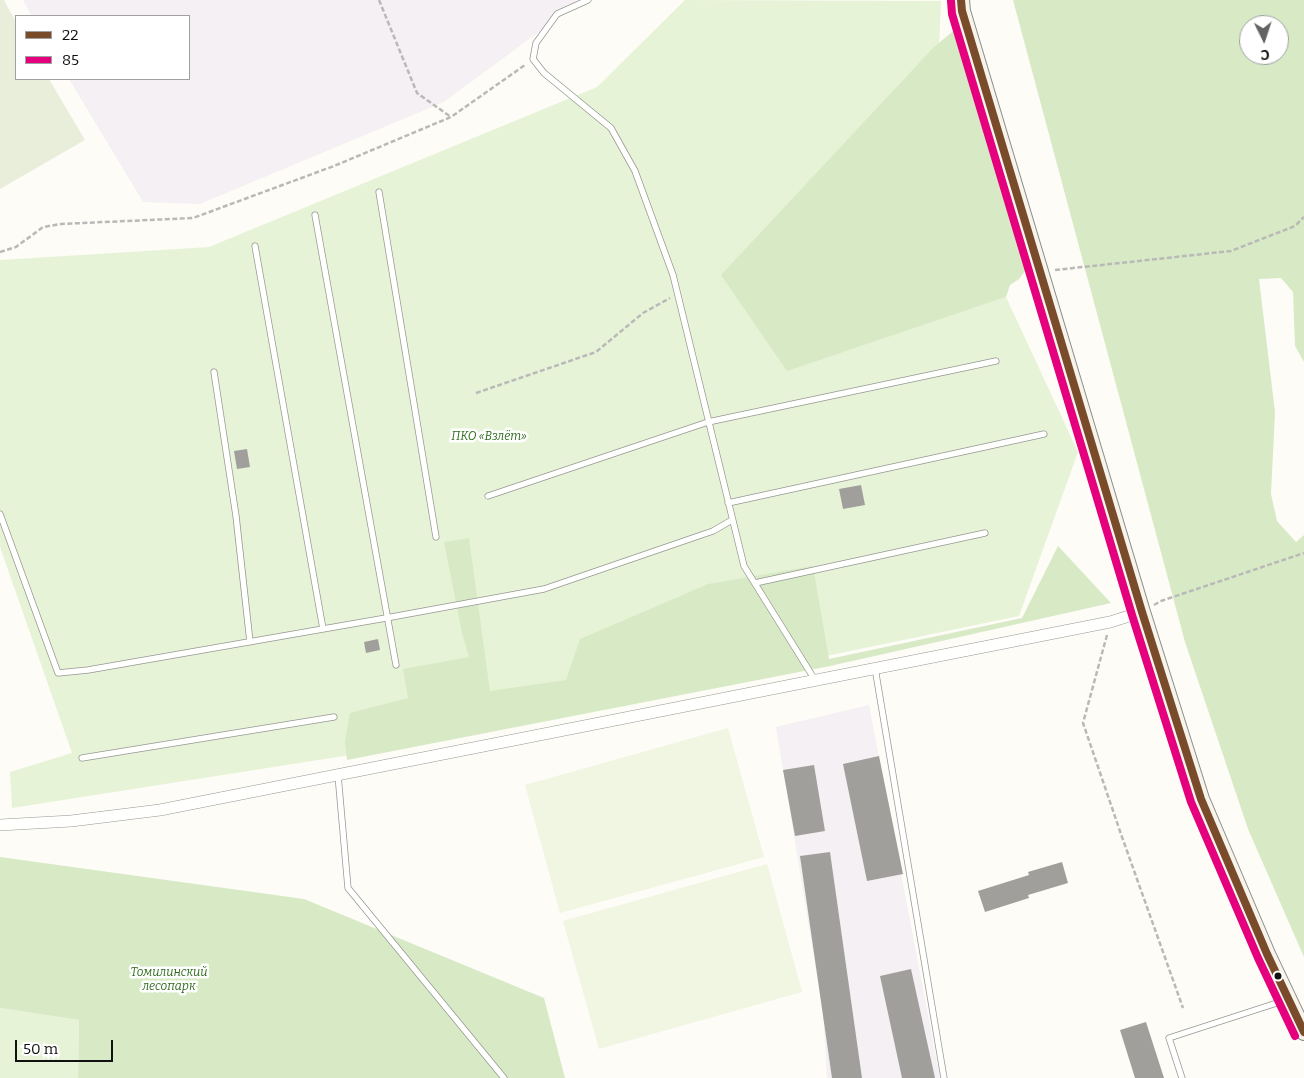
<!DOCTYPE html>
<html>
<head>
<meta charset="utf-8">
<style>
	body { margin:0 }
	#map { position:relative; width:1304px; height:1078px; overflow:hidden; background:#fdfcf7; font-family:Bitter,serif }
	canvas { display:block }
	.legend { position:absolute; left:15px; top:15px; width:175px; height:65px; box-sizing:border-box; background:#fff; border:1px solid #a0a0a0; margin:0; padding:6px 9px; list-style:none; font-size:15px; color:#111 }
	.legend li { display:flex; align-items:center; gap:10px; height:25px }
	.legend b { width:25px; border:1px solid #a0a0a0 }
	.north { position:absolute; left:1239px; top:15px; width:50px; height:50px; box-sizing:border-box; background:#fff; border:1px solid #a0a0a0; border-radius:50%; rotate:176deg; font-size:14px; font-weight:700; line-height:20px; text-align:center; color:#111 }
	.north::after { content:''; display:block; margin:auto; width:18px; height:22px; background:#646362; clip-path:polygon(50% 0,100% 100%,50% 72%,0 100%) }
	.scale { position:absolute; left:15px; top:1040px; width:98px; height:22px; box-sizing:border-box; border:2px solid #111; border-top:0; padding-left:6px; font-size:15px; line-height:18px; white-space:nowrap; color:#111; -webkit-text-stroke:4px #fff; paint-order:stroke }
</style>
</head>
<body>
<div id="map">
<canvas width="1304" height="1078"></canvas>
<ul class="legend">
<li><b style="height:6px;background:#7a4b2a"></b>22</li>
<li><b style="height:6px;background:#e5007d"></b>85</li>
</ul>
<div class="north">С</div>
<div class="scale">50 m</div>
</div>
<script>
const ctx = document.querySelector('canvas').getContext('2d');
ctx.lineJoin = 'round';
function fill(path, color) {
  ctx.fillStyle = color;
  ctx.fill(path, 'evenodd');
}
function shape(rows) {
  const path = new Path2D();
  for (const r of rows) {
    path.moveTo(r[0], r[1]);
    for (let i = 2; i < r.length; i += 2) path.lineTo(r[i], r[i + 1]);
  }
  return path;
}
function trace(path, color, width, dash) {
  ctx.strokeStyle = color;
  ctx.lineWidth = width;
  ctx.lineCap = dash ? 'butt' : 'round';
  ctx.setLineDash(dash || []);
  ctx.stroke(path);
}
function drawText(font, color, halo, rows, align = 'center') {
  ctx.font = font + ' Bitter,serif';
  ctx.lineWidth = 5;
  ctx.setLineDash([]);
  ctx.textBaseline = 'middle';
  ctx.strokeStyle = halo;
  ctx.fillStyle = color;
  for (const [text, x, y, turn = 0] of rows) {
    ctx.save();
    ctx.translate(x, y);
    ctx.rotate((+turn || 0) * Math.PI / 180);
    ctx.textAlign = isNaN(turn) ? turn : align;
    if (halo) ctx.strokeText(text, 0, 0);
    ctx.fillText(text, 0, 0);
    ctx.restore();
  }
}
const industrial = shape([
	[23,0,582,0,444,102,200,204,143,202,69,79,189,79,189,16,32,16],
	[869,705,940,1078,827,1078,823,1012,776,727]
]);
const green = shape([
	[685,0,941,1,939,48,787,370,1006,297,1078,452,1019,616,344,756,12,808,10,772,72,753,0,547,0,260,209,247,597,87],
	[0,1008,79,1020,78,1078,0,1078]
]);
const forest = shape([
	[1013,0,1304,0,1304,362,1295,346,1293,292,1281,278,1259,279,1275,412,1271,494,1277,521,1296,542,1304,535,1304,957,1248,829,1185,642],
	[1249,25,1279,25,1279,55,1249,55],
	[958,27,1029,266,1019,279,1010,285,1006,297,787,371,721,275,934,47],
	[469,538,490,691,566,680,580,639,708,584,813,566,829,659,1022,618,1058,546,1111,603,830,666,347,760,345,741,350,713,408,698,403,669,469,657,462,633,444,542],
	[0,857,304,899,544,998,565,1078,78,1078,79,1020,0,1008]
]);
const cemetery = shape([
	[0,0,4,0,16,22,16,79,49,79,85,140,0,189]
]);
const pitch = shape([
	[728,728,764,857,560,913,525,785],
	[767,864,802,992,599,1049,563,921]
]);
const building = shape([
	[247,449,250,467,237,469,234,451],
	[861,485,865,505,843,509,839,489],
	[378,639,380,650,366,653,364,642],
	[879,756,903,874,867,881,843,764],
	[814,765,825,831,795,836,783,770],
	[830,852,862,1078,832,1078,800,856],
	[1062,862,1068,883,1028,895,1029,898,985,912,978,891,1029,875,1028,872],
	[911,969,935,1078,902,1078,880,976],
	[1146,1022,1164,1078,1135,1078,1120,1030]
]);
const path = shape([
	[379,0,417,93,451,117],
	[0,252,16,247,43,227,61,224,193,218,334,166,451,117,525,65],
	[1055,270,1231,251,1295,226,1304,217],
	[476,393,596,352,643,313,670,298],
	[1154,605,1161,601,1304,553],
	[1107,635,1083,723,1122,837,1183,1008]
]);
const service = shape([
	[588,0,557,14,536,43,533,59,544,73,611,128,635,171,673,275,744,566,815,680],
	[379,192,436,537],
	[315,215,396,665],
	[255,246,323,629],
	[214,372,236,516,250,642],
	[488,496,708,422,996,361],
	[728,503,1044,434],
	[0,514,58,673,88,670,386,618,544,589,713,531,732,520],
	[755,583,985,533],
	[875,668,944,1078],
	[82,758,334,717],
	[338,775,348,888,504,1078],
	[1182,1078,1169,1038,1286,1000]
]);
const minor = shape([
	[0,825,71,821,160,810,1110,622,1142,612]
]);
const secondary = shape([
	[961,0,962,11,1142,612,1201,799,1267,954,1304,1032]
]);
const bus1 = shape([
	[961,0,962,11,1142,612,1201,799,1267,954,1304,1032]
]);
const bus2 = shape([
	[951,1,952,14,1132,615,1191,802,1258,958,1295,1036]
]);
const markers = [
	[1278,976,4.5,"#111"]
];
const parkNames = [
	["ПКО «Взлёт»",489,437],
	["Томилинский",169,973],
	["лесопарк",169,987]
];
fill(industrial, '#f5f0f3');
fill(green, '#e7f3d7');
fill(forest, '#d8eac5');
fill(cemetery, '#e9eedb');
fill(pitch, '#f0f6e1');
fill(building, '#a19f9c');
trace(service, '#979795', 7);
trace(minor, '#979795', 12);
trace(secondary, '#8e8d8b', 18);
trace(path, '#b9b9b8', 2.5, [5, 2.5]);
trace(service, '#fffffe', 5.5);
trace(minor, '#fffffe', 11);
trace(secondary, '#f6f4eb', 16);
trace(bus1, '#7a4b2a', 8);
trace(bus2, '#e5007d', 8);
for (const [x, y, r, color] of markers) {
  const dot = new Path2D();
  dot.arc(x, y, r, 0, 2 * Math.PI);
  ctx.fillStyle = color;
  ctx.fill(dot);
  trace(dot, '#fff', 2);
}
drawText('italic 12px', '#2f6b1f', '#fff', parkNames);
</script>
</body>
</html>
